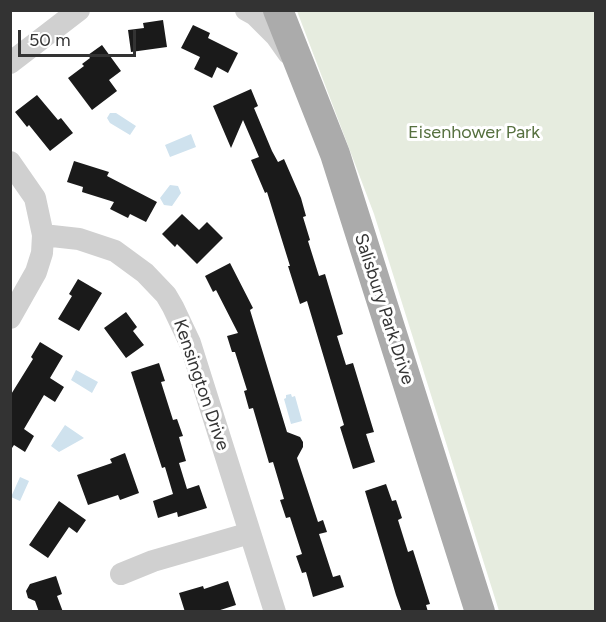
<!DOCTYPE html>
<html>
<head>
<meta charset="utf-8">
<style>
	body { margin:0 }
	#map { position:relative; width:606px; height:622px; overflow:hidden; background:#fff; font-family:Figtree,sans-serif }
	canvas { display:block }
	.frame { position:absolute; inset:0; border:12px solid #333; pointer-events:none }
	.scale { position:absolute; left:18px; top:30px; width:118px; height:27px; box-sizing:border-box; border:3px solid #333; border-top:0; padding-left:8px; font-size:18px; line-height:21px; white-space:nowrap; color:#333; -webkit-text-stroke:4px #fff; paint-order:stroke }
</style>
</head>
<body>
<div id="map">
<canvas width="606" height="622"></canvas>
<div class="frame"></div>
<div class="scale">50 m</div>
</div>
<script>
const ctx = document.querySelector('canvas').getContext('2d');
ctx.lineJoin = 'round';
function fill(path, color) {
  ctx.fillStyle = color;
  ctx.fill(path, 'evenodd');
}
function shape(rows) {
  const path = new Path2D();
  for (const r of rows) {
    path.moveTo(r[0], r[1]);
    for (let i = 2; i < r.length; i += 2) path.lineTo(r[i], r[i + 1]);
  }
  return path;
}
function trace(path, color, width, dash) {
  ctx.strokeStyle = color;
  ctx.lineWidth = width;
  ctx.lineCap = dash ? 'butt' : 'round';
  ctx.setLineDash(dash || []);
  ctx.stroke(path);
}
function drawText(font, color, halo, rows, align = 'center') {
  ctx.font = font + ' Figtree,sans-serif';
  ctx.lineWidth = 6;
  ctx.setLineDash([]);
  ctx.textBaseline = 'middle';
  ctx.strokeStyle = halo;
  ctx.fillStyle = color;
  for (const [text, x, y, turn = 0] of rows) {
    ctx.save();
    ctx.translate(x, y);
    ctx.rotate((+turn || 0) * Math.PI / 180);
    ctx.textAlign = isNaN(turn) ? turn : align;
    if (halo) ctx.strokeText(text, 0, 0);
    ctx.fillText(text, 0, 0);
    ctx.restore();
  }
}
const green = shape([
	[297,11,595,11,595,611,499,611,374,214]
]);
const water = shape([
	[110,113,116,113,136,126,130,135,110,123,107,118],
	[191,134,196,147,170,157,165,145],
	[170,185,178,186,181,193,172,206,164,205,160,198],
	[76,370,98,382,92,393,71,380],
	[291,394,292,397,295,396,302,421,291,424,284,399,286,398,286,395],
	[65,425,84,438,59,452,51,446],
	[20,477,29,481,20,501,11,497]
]);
const building = shape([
	[163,20,167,47,131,52,128,30,144,28,143,23],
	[193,25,210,33,208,38,238,53,228,73,217,67,212,78,194,69,200,57,181,48],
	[102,45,121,71,109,80,117,91,92,110,68,78,84,66,82,64,90,58,88,55],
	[251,89,258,106,254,108,272,151,278,162,284,159,301,198,306,216,303,217,310,240,308,241,319,276,325,274,343,334,337,336,346,365,353,363,374,432,366,434,375,462,353,469,340,427,344,425,307,301,300,304,288,266,290,266,267,192,265,193,251,160,259,157,243,120,231,148,213,106],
	[37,95,58,120,61,118,73,133,50,151,29,125,27,127,15,112],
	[74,161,109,172,107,176,157,202,146,222,130,214,128,218,110,209,114,202,82,192,83,187,67,182],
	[182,214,199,230,207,222,223,238,197,264,177,244,175,247,162,234],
	[230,263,253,308,250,310,287,432,300,437,303,442,303,447,297,458,318,522,323,520,327,532,319,534,333,577,340,575,344,587,313,597,306,572,302,573,296,556,302,554,290,517,286,518,280,500,284,499,273,462,269,463,253,408,249,409,244,391,247,390,235,352,232,352,227,336,238,333,216,290,213,292,205,276],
	[78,279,102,293,79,331,58,319,72,296,69,294],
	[126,312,137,327,133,331,144,345,126,358,104,328],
	[40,342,63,356,50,378,64,387,55,402,44,395,24,429,34,436,25,452,14,445,10,451,10,396,33,359,31,357],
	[159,363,165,381,161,382,173,420,177,419,183,436,179,437,186,461,179,463,187,489,199,485,207,508,178,517,177,512,158,518,153,501,173,494,165,467,162,468,131,372],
	[125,453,139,493,120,500,118,495,88,505,77,475,112,463,110,459],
	[386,484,392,501,396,500,402,518,398,520,408,552,413,550,430,604,426,605,428,612,402,612,396,595,365,491],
	[59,501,86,520,77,533,69,527,48,558,29,545],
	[56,576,62,594,57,596,63,612,39,612,35,601,28,598,26,591,30,584],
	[228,581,236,605,214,612,185,612,179,593,203,586,204,589]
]);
const minor = shape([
	[246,10,255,15,276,36,288,53],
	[10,63,79,10],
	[10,162,35,198,43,235,42,253,36,272,10,318],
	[43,235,79,239,115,251,145,273,166,295,173,307,190,343,275,612],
	[121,574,153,561,250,533]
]);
const major = shape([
	[278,10,335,154,480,612]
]);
const parkNames = [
	["Eisenhower Park",474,133]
];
const streetNames = [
	["Salisbury Park Drive",384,309,72],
	["Kensington Drive",201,385,71]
];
fill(green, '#e6ecdf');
fill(water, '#cfe2ee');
fill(building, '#1a1a1a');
trace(minor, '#d0d0d0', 22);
trace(major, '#ababab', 30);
drawText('18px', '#56703f', '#fff', parkNames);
drawText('18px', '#333', '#fff', streetNames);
</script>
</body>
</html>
